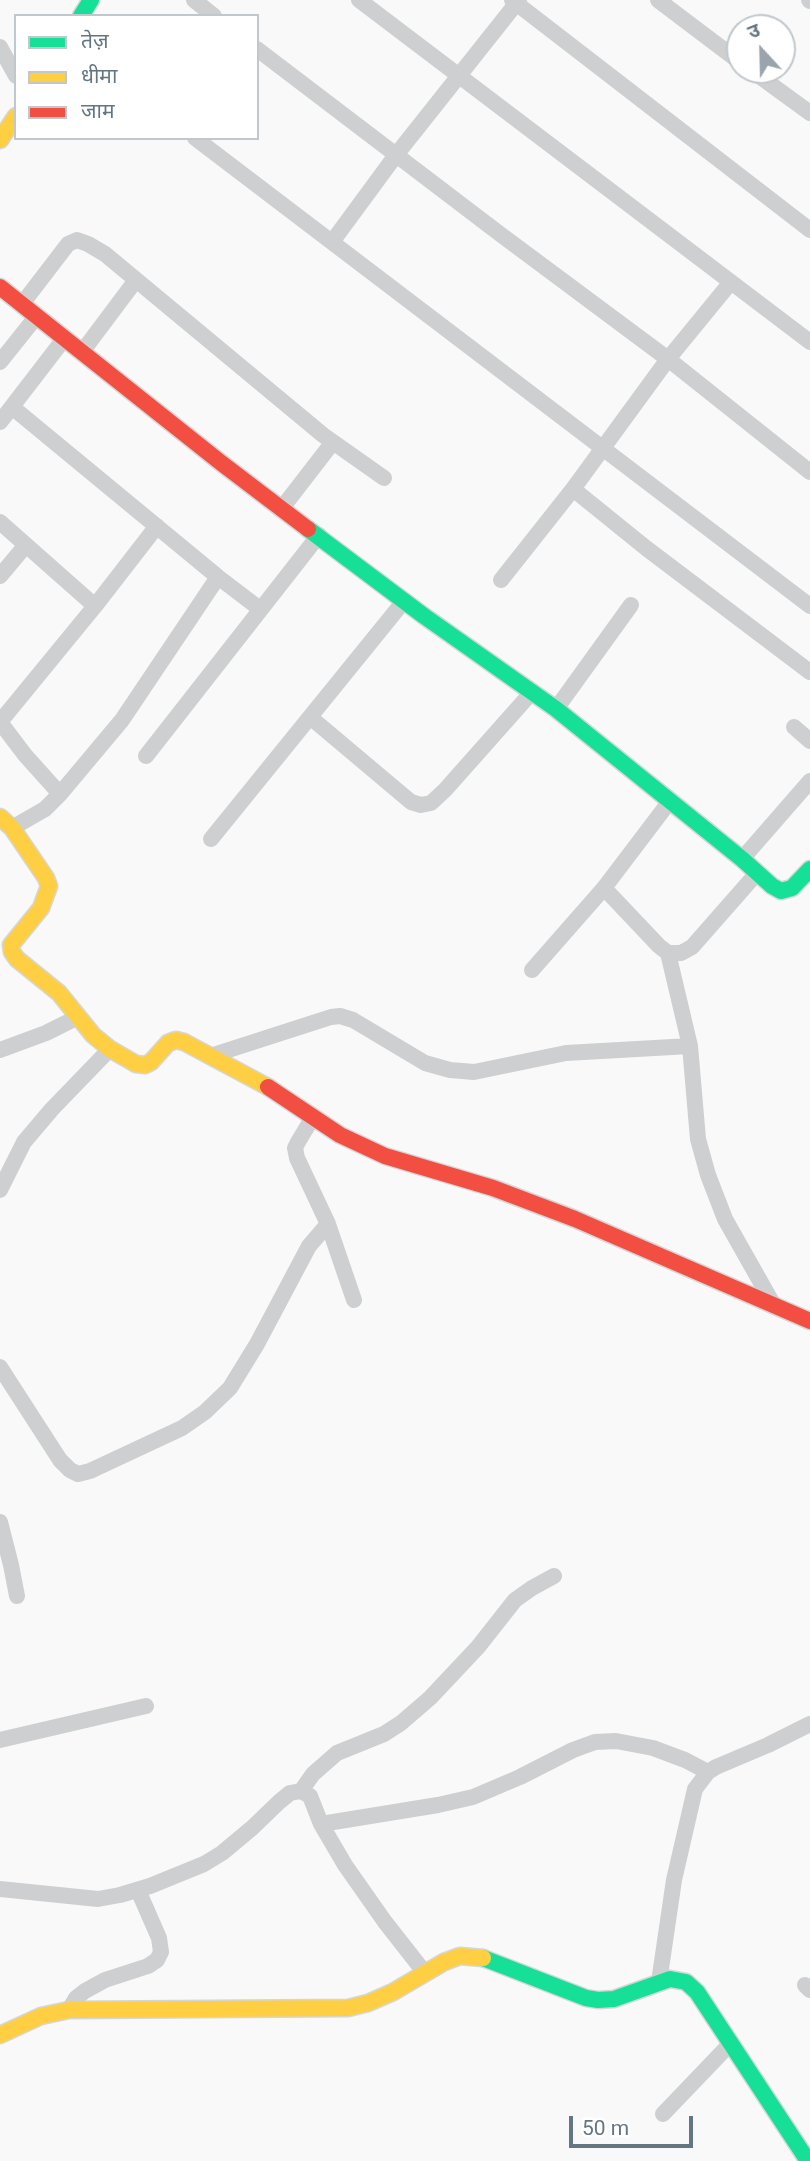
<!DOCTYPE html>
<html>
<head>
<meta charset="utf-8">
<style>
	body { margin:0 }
	#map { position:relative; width:810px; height:2161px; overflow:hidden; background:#f9f9f9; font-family:Roboto,"Noto Sans Devanagari",sans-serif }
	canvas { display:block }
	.legend { position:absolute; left:14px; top:14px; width:245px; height:126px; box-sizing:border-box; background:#fff; border:2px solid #c1c8cd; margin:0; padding:9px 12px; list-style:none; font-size:21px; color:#657683 }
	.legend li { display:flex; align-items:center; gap:14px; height:35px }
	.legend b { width:35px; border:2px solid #c1c8cd }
	.north { position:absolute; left:726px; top:14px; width:70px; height:70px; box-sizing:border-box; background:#fff; border:2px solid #c1c8cd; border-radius:50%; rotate:338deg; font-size:19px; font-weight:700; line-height:28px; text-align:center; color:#657683 }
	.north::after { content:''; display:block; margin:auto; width:24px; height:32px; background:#99a4ac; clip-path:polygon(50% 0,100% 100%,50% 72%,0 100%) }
	.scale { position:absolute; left:569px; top:2116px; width:124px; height:32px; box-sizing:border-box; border:4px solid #657683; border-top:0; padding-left:9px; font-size:21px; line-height:24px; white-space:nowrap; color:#657683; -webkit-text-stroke:5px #fff; paint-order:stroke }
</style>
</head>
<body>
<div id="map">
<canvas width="810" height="2161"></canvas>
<ul class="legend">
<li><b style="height:9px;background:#16e098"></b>तेज़</li>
<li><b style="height:9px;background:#ffcf43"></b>धीमा</li>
<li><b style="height:9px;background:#f24e42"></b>जाम</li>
</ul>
<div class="north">उ</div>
<div class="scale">50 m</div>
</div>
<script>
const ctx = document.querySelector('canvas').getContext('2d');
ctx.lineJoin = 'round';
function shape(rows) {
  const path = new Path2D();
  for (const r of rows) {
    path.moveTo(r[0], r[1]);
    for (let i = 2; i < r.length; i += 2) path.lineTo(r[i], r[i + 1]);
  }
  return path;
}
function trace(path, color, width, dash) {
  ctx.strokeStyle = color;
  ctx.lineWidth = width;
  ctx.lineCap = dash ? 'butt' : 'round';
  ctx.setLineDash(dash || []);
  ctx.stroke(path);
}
const street = shape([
	[194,0,214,16],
	[359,0,810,342],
	[512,0,810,230],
	[658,0,740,62],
	[809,0,810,1],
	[0,47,16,76],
	[257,49,500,234,668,359,810,472],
	[751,70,810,113],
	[195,138,810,606],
	[332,242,396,155,519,0],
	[22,304,68,244,77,240,88,244,105,254,323,435,384,478],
	[82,352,136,280],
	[0,362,36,317],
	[12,407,218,577,260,609],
	[0,422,64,339],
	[573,489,646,548,810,672],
	[282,508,333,442],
	[0,522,95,606],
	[0,576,26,545],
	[501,580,573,489,668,359,731,282],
	[556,709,631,605],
	[310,717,411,802,421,805,431,803,445,790,532,692],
	[0,722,95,606,157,526],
	[0,722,25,755,60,794],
	[794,727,810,741],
	[146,756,319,535],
	[12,828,45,809,60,794,122,720,218,577],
	[211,839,404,601],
	[742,859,810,781],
	[604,888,659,946,668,953,681,953,692,947,757,873],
	[668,953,690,1046,698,1139,708,1175,725,1219,773,1304],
	[532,970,604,888,670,801],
	[0,1050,46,1033,78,1017],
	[210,1056,331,1017,340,1016,353,1020,425,1063,450,1070,474,1072,566,1053,690,1046],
	[313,1117,298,1142,295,1148,297,1158,328,1224,354,1300],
	[0,1190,24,1142,52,1109,110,1049],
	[0,1367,60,1460,70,1470,78,1474,90,1471,182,1428,205,1412,230,1388,257,1344,309,1246,328,1224],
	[0,1522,11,1565,17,1596],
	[0,1740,146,1706],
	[301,1791,313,1774,337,1753,384,1734,401,1723,430,1698,478,1647,515,1600,532,1588,554,1576],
	[321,1824,438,1805,473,1797,520,1777,573,1750,595,1742,616,1741,653,1748,685,1760,708,1772],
	[0,1889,98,1899,120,1895,150,1886,204,1864,222,1853,252,1828,279,1802,290,1793,301,1791,310,1796,321,1824,345,1865,385,1922,425,1973],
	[659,1982,674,1880,695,1789,708,1772,716,1767,768,1745,810,1724],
	[805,1985,810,1990],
	[69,2010,76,1998,85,1991,105,1980,148,1966,157,1960,161,1952,159,1938,138,1890],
	[663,2114,731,2043]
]);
const fast = shape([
	[81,16,91,0],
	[308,529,424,616,556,709,742,859,772,886,781,891,792,888,810,869],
	[483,1958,586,1998,598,2000,614,1999,670,1979,686,1982,697,1992,808,2161]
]);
const slow = shape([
	[0,140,16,116],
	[0,817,12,828,46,878,49,886,41,908,11,945,12,952,17,959,59,993,93,1035,110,1049,136,1064,145,1065,151,1062,168,1043,176,1040,184,1042,268,1087],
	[0,2035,41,2016,69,2010,348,2008,368,2003,393,1992,444,1962,460,1956,483,1958]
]);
const jam = shape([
	[0,287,220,462,308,529],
	[268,1087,340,1135,385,1156,493,1188,575,1219,810,1321]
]);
trace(fast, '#d5d6d7', 19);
trace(slow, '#d5d6d7', 19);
trace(jam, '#d5d6d7', 19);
trace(street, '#cecfd0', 16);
trace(fast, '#16e098', 16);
trace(slow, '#ffcf43', 16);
trace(jam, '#f24e42', 16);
</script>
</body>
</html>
